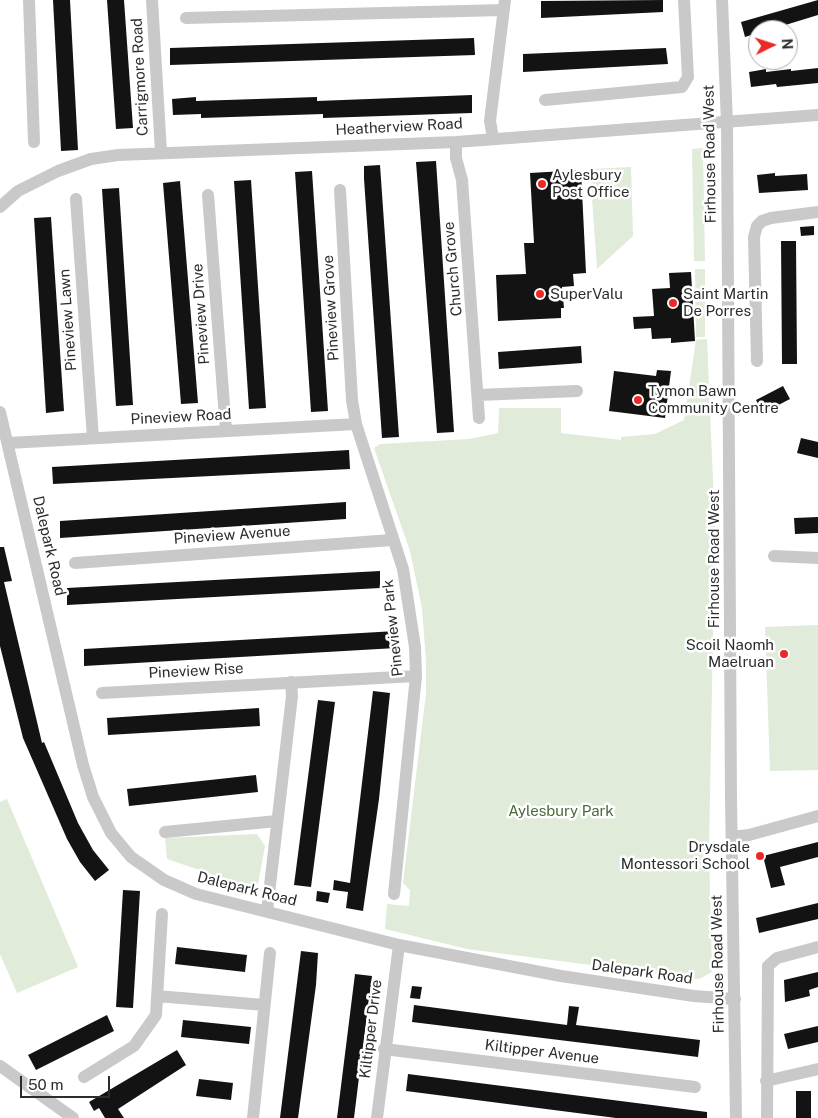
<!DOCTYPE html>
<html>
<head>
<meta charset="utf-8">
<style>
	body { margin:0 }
	#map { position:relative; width:818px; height:1118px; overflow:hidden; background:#fff; font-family:"Public Sans",sans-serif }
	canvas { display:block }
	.north { position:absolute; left:748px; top:20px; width:50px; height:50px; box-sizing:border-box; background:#fff; border:1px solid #ababab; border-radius:50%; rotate:86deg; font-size:14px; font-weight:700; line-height:20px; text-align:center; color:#2c2c2c }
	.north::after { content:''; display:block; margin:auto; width:18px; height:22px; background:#ec2926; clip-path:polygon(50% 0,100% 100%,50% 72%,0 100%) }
	.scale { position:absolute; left:20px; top:1076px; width:90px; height:22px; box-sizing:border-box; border:2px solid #2c2c2c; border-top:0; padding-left:6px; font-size:15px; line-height:18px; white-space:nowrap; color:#2c2c2c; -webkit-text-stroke:4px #fff; paint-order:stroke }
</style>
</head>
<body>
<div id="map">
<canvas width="818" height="1118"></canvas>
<div class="north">N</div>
<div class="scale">50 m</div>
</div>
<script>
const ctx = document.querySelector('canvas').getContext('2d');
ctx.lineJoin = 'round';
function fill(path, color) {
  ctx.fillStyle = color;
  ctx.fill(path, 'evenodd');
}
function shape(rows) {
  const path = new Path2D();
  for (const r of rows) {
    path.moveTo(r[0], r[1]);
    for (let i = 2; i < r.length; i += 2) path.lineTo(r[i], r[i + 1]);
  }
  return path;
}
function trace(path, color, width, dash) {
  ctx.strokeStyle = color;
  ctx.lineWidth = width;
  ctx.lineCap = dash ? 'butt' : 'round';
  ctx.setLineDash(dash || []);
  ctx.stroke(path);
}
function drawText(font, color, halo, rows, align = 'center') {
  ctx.font = font + ' "Public Sans",sans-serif';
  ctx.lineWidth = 5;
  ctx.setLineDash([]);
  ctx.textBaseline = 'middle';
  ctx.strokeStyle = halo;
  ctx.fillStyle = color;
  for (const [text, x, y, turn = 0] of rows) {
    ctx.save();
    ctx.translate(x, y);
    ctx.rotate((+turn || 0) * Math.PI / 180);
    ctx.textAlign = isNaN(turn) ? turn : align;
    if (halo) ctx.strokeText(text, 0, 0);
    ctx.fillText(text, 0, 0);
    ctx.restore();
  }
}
const green = shape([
	[703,148,705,261,694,261,692,149],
	[631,167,633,236,597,269,590,169],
	[695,269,705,269,705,337,696,337],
	[707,339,715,527,709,848,712,972,699,979,467,949,385,929,387,904,409,906,410,890,403,883,426,693,426,661,422,608,410,551,374,448,380,444,469,439,498,433,499,408,561,408,561,433,621,440,621,437,655,434,684,420,696,340],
	[818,625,818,770,770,771,765,627],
	[7,799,78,967,17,993,0,954,0,802],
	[257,834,265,846,258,884,252,888,167,859,165,838]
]);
const building = shape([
	[53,0,70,0,78,150,61,151],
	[107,0,124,0,133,128,116,129],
	[663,0,663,12,541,18,541,1],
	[818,0,818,15,769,30,758,30,758,33,745,37,741,22],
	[474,38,475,55,170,65,170,48],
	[666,48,668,64,523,72,523,54],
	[818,68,818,83,777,87,776,84,751,87,749,72,766,69,766,72,791,69,791,71],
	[472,95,472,113,323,118,323,114,201,118,201,114,173,115,172,99,196,97,196,101,317,97,317,101],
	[436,161,454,432,437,433,416,162],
	[380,165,399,437,382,438,364,179,364,166],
	[581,170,586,273,573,274,574,286,562,287,564,308,561,308,561,318,498,321,496,275,526,274,524,243,534,243,530,173],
	[312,171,328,411,311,412,295,172],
	[775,173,775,176,807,174,808,190,759,193,757,175],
	[251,180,266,408,249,409,234,181],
	[180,181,198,403,181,404,163,183],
	[119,188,133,405,116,406,102,189],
	[51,217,64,411,46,413,34,218],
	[814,226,814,235,801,236,800,227],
	[781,241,796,241,797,364,782,364],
	[691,272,695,341,671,343,671,338,652,339,651,328,634,329,633,317,654,316,652,289,670,288,669,273],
	[581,346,582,363,499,369,498,352],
	[657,370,671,371,665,418,609,411,614,371,656,376],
	[783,386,790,399,763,413,756,400],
	[801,438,818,442,818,458,797,453],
	[349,450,350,469,53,484,52,467],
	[346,502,346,519,60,538,60,521],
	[818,517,818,533,795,534,794,518],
	[0,547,4,547,12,581,4,582,42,743,44,742,78,823,93,850,109,870,95,881,80,862,67,839,23,738,0,646],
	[380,571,380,588,67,605,67,588],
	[396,631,396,648,84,666,84,649],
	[373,691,390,693,379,799,363,911,346,908,348,892,333,890,334,880,350,883],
	[318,700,335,702,311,887,294,885],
	[259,708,260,726,108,735,107,718],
	[256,775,258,792,129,806,127,789],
	[818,842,818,857,780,867,785,885,771,888,763,856],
	[123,890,140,891,133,1008,116,1007],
	[317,891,330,893,328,903,316,901],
	[818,903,818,919,759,933,756,918],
	[177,947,247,955,245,972,175,964],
	[301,951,318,953,316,985,298,1118,280,1118],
	[818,972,818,987,809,990,810,996,785,1002,784,980],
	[355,974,372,976,360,1069,354,1118,337,1118],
	[412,986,422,987,420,999,410,998],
	[414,1005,567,1025,569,1006,579,1007,576,1025,700,1040,698,1057,412,1022],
	[107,1015,114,1031,36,1070,28,1055],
	[183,1020,251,1027,249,1044,181,1037],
	[818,1026,818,1042,788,1049,784,1034],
	[177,1050,186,1065,118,1109,124,1118,105,1118,99,1108,94,1111,89,1102],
	[408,1074,707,1112,707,1118,616,1118,406,1091],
	[199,1079,233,1083,231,1100,196,1096],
	[796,1091,811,1091,811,1118,796,1118]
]);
const minor = shape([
	[29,0,34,142],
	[152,0,161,152],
	[722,0,727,123,731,799,736,1118],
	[186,18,503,10],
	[545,100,682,87,688,77,684,0],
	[493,138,490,121,505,0],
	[456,142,456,158,462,180,479,418],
	[340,190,352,400,356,424,403,569,415,647,416,676,394,894],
	[208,195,226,431],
	[76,199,93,438],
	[0,207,18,191,58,171,91,159,118,155,456,142,818,115],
	[757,361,754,237,757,226,762,221,771,218,818,212],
	[478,395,577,391],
	[0,412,83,765,93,797,111,833,131,857,164,880,196,894,399,945,561,976,694,996,735,999],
	[8,443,356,424],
	[774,556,818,558],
	[75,563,392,540],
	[102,693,416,676],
	[165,832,277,821],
	[732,837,749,835,818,816],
	[267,911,292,696,291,682],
	[157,996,264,1005],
	[384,1049,695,1087],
	[0,1066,73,1118],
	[84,1077,134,1046,156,1015,162,914],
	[766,1081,818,1069],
	[253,1118,270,953],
	[377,1118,399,945],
	[767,1118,768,966,777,958,818,947]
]);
const markers = [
	[542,184,5,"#ec2926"],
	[540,294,5,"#ec2926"],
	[673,303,5,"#ec2926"],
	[638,400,5,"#ec2926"],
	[784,654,5,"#ec2926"],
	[760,856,5,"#ec2926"]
];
const streetNames = [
	["Carrigmore Road",140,77,-93],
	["Heatherview Road",399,127,-3],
	["Firhouse Road West",710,154,-91],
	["Church Grove",453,269,-95],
	["Pineview Grove",331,308,-93],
	["Pineview Drive",201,314,-94],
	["Pineview Lawn",68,320,-94],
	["Pineview Road",181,417,-3],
	["Pineview Avenue",232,535,-4],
	["Dalepark Road",49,546,77],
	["Firhouse Road West",714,559,-90],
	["Pineview Park",393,628,-96],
	["Pineview Rise",196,671,-3],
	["Dalepark Road",247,889,14],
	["Firhouse Road West",718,964,-91],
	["Dalepark Road",642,972,8],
	["Kiltipper Drive",371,1029,-83],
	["Kiltipper Avenue",542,1052,7]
];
const poiNames = [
	["Aylesbury",552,175],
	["Post Office",552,192],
	["SuperValu",550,294],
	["Saint Martin",683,294],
	["De Porres",683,311],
	["Tymon Bawn",648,391],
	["Community Centre",648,408],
	["Scoil Naomh",774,645,"right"],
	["Maelruan",774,662,"right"],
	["Drysdale",750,847,"right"],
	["Montessori School",750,864,"right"]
];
const parkNames = [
	["Aylesbury Park",561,811]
];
fill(green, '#e1ebd9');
fill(building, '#131313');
trace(minor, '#c9c9c9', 12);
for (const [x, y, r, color] of markers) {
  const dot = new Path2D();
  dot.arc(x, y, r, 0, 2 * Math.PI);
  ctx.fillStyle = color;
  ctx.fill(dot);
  trace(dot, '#fff', 2);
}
drawText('15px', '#2c2c2c', '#fff', streetNames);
drawText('15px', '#2c2c2c', '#fff', poiNames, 'left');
drawText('15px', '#4b6938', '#fff', parkNames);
</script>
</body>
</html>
